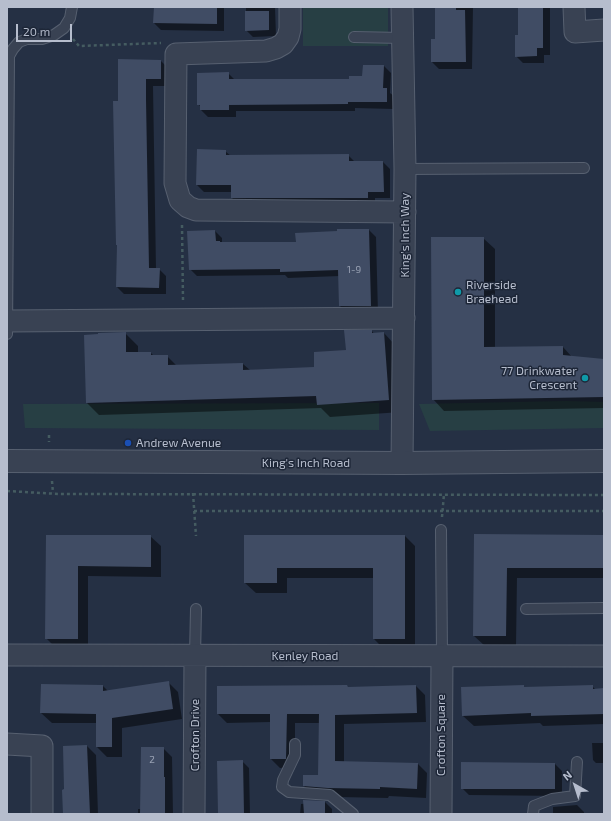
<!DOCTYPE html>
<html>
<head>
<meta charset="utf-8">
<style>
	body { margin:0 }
	#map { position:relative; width:611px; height:821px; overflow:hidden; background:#253044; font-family:"Exo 2",sans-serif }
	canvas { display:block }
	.frame { position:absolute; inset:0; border:8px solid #b6bdcd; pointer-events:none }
	.north { position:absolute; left:555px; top:765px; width:40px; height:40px; -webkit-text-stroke:3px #1e2738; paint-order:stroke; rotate:321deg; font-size:11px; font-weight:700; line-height:16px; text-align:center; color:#b6bdcd }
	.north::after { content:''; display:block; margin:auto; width:14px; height:18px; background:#b6bdcd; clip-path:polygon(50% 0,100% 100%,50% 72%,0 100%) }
	.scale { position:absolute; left:16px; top:24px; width:56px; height:18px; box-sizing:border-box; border:2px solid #b6bdcd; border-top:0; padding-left:5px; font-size:12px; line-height:14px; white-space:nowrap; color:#b6bdcd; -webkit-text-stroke:3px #1e2738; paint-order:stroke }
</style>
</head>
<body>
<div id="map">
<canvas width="611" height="821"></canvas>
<div class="frame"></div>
<div class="north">N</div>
<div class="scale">20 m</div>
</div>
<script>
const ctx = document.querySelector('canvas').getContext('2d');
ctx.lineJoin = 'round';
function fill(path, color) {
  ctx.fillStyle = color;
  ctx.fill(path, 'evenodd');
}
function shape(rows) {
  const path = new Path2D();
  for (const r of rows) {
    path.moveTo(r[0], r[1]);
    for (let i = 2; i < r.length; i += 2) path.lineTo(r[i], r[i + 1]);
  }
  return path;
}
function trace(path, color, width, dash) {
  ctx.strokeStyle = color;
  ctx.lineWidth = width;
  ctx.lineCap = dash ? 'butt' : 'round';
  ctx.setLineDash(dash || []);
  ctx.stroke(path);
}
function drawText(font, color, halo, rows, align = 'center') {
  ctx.font = font + ' "Exo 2",sans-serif';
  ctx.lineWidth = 3;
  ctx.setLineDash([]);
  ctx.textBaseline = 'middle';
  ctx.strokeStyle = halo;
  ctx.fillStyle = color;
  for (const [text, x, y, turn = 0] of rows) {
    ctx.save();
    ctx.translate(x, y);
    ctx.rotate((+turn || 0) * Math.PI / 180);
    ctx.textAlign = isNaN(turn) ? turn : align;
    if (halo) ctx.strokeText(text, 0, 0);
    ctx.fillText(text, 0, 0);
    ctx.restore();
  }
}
const green = shape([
	[303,7,388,7,388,46,303,46],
	[566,401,604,402,604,428,430,431,419,404],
	[379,403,379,430,25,428,23,404]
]);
const shadow = shape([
	[155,7,224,7,224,31,161,30,154,23],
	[246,7,275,7,276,36,253,37,246,30],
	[436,7,473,7,472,69,439,69,432,62,436,40],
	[519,7,550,7,550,55,544,55,544,63,523,63,516,56,519,35],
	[161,61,168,68,168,86,153,86,156,269,159,269,166,276,166,294,124,294,117,287,119,102],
	[384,66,391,73,390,93,394,96,393,109,355,108,355,111,236,111,236,117,208,117,201,110,201,107,198,104,228,73,235,80,350,80,363,78],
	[225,151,231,156,348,155,355,162,383,162,390,169,390,198,375,198,375,204,239,205,232,198,232,192,204,192,197,185],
	[369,230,376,237,378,313,347,313,340,306,340,276,288,278,285,275,197,276,190,269,215,231,222,238,222,243,297,243],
	[483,238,495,249,495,348,563,347,572,357,604,360,604,408,444,411,433,399],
	[372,331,374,334,384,333,396,346,401,412,330,417,321,408,99,415,87,403,125,333,138,346,138,353,151,353,154,356,167,356,177,366,243,364,250,370,316,368,347,351],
	[475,535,604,536,604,578,517,578,516,646,485,646,474,636],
	[47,536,150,536,161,546,161,577,88,576,88,649,57,649,46,638],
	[245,536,405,536,415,546,415,649,384,649,374,639,374,578,287,578,287,593,256,593,245,583],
	[168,682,178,692,182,719,122,728,122,757,107,757,97,747,97,723,52,723,41,713,103,686,108,691],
	[347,686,349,688,416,686,425,695,426,722,344,724,344,762,418,764,427,773,426,798,389,796,388,798,338,797,313,795,304,786,304,776,319,776,320,723,295,723,295,767,280,768,271,759,271,722,227,723,218,714],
	[523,686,525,688,592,686,596,690,604,689,604,724,543,726,540,723,474,726,463,716],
	[592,743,604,743,604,763,596,763,593,760],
	[87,746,96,755,98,814,64,814,65,790],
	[163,748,172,757,173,814,138,814,138,809,141,809],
	[242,761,249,768,250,814,219,814],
	[555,764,562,771,562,796,469,795,462,788],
	[325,802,332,809,332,814,300,814,301,804],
	[577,805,584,812,584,814,553,814,553,807]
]);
const building = shape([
	[154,7,217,7,217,24,153,23],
	[435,7,456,7,456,10,465,10,466,62,431,62,431,39,435,39],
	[518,7,543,7,543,48,537,48,537,56,515,57,515,35,518,35],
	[245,11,269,11,269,30,245,31],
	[118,59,161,60,161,79,146,79,146,100,149,268,160,268,159,288,116,287,117,245,116,245,113,101,118,101],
	[363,65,384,65,383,88,387,88,387,102,348,102,348,104,229,105,229,110,200,110,200,105,197,105,197,73,229,72,229,79,349,79,349,76,362,76],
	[197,149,226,150,226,155,349,154,349,161,383,161,384,192,368,192,368,198,231,198,231,185,196,185],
	[337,229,369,229,371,306,339,306,338,270,280,272,280,269,189,270,187,231,215,230,216,241,220,241,220,242,296,242,295,233,337,231],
	[431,237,484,237,484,347,563,346,563,355,604,359,604,397,432,400],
	[344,330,372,330,372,333,384,332,389,400,317,405,316,396,86,403,84,335,98,334,98,333,126,332,126,352,151,352,151,355,168,355,168,365,243,363,243,370,314,367,314,352,346,350],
	[474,534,604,535,604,568,507,568,506,636,473,636],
	[46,535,151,535,151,567,78,566,78,639,45,639],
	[244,535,405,535,405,639,373,639,373,568,277,568,277,583,244,583],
	[169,681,173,709,112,718,112,747,96,747,96,714,40,713,41,684,103,685,103,691],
	[347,685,348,687,416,685,417,713,335,715,335,761,418,763,417,789,380,787,380,789,328,788,303,786,303,775,318,775,319,714,287,714,286,758,286,759,270,759,270,714,217,714,217,686],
	[524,685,524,687,593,685,593,689,604,688,604,714,531,716,531,713,462,716,461,687],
	[87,745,90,814,63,814,62,790,64,789,63,746],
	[141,747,164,747,164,777,165,777,165,814,140,814],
	[243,760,244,814,218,814,217,761],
	[461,762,555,763,555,789,461,789],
	[303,800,325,801,325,814,304,814]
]);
const path = shape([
	[73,39,79,46,161,43],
	[182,225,183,300],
	[49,435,49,442],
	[52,481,53,493],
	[7,491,59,494,604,495],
	[193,493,196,536],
	[194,511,604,511],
	[442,517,444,494]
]);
const service = shape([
	[354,37,402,38],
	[405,169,584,168],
	[7,334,9,56,13,49,19,42,27,39,42,39,54,35,64,28,70,18,72,7],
	[441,530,442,656],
	[526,609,604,608],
	[195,656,196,609],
	[295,744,295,755,283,780,282,787,289,792,330,795,353,814],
	[533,814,534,806,552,799,575,796,577,762]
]);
const minor = shape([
	[290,7,290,29,288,37,283,44,276,48,266,51,176,54,175,183,180,200,188,207,196,210,405,212],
	[402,7,405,169,402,463],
	[574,7,575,32,604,30],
	[7,321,404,318],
	[7,655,604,656],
	[7,744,42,746,42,814],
	[194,814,195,656],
	[441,814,442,656]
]);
const tertiary = shape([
	[7,461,402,463,604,461]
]);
const markers = [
	[458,292,4,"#0f9aa8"],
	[585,378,4,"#0f9aa8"],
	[128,443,4,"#1a4fb4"]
];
const numberNames = [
	["1-9",354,270],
	["2",152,760]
];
const streetNames = [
	["King's Inch Way",405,235,-90],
	["King's Inch Road",306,463],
	["Kenley Road",305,656],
	["Crofton Drive",195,735,-90],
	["Crofton Square",441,735,-90]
];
const poiNames = [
	["Riverside",466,285],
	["Braehead",466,299],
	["77 Drinkwater",577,371,"right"],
	["Crescent",577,385,"right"],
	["Andrew Avenue",136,443]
];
fill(green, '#273f44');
fill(shadow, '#0007');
fill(building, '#404c64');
trace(service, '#576070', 12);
trace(minor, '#576070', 23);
trace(tertiary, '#576070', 24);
trace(path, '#455c61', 2.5, [3, 3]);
trace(service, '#394253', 10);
trace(minor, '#394253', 21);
trace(tertiary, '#394253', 22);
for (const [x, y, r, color] of markers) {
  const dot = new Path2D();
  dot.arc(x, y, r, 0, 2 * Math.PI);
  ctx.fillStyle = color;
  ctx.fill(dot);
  trace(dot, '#1e2738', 1.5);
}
drawText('10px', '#98a1b3', null, numberNames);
drawText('12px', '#b6bdcd', '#1e2738', streetNames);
drawText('12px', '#b6bdcd', '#1e2738', poiNames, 'left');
</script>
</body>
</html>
